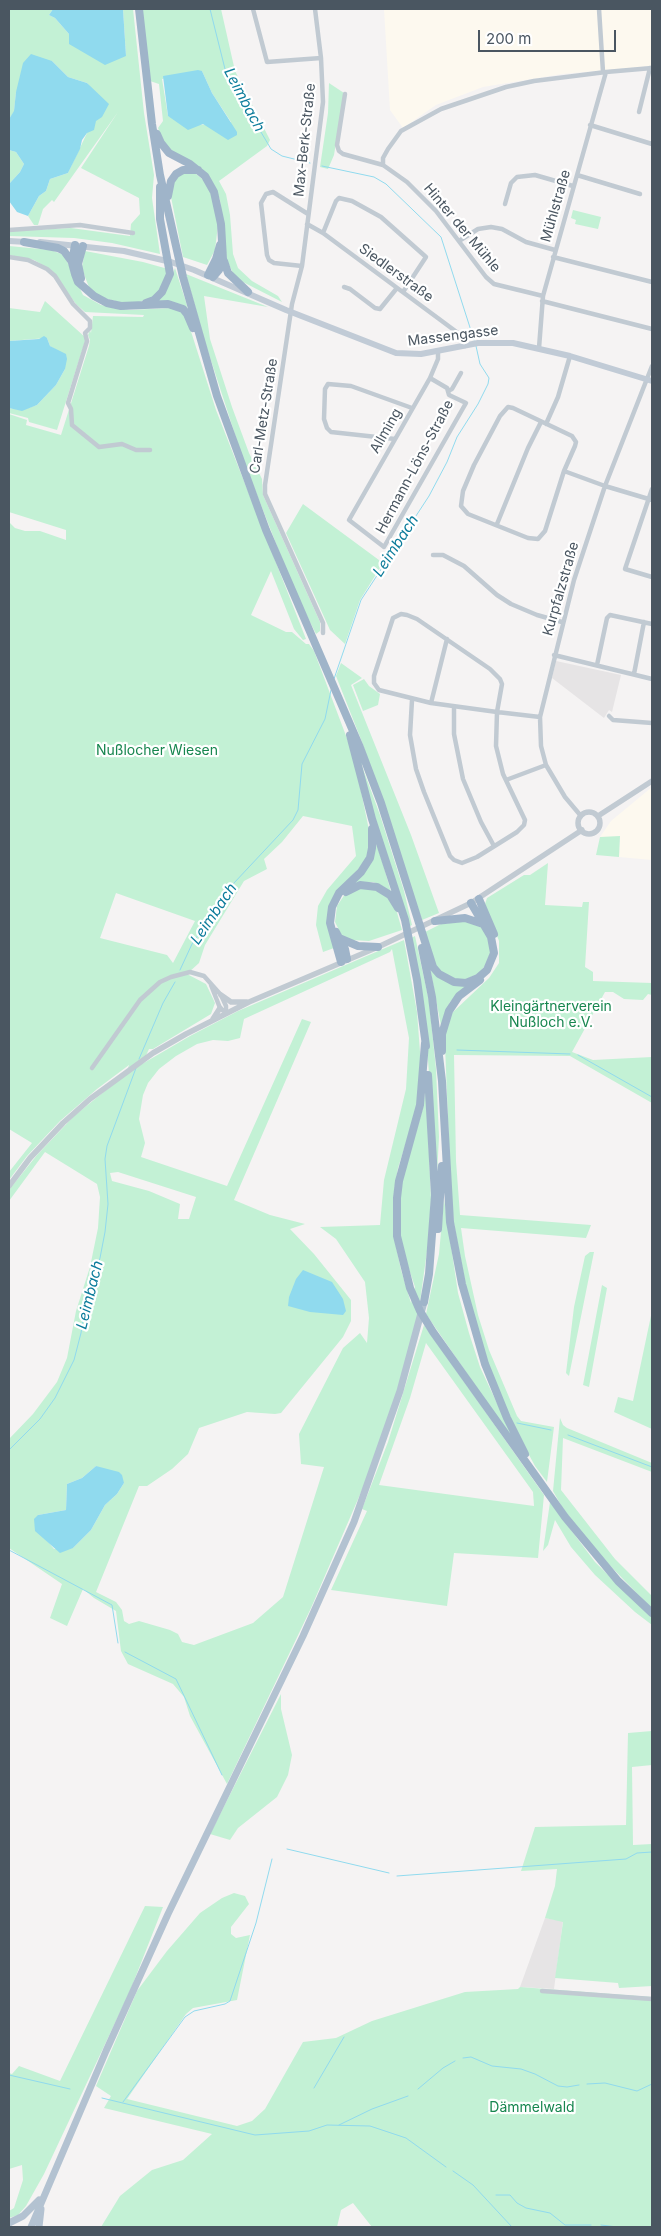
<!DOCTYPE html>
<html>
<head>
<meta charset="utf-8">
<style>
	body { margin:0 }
	#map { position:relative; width:661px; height:2236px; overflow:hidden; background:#f5f3f3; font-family:Inter,sans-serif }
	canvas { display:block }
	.frame { position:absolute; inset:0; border:10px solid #4a5661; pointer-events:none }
	.scale { position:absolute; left:478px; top:30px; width:138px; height:22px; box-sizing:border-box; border:2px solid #4a5661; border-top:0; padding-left:6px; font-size:15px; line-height:18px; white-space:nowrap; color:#4a5661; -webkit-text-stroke:4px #fff; paint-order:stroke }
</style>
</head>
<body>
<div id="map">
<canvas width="661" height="2236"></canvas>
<div class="frame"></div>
<div class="scale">200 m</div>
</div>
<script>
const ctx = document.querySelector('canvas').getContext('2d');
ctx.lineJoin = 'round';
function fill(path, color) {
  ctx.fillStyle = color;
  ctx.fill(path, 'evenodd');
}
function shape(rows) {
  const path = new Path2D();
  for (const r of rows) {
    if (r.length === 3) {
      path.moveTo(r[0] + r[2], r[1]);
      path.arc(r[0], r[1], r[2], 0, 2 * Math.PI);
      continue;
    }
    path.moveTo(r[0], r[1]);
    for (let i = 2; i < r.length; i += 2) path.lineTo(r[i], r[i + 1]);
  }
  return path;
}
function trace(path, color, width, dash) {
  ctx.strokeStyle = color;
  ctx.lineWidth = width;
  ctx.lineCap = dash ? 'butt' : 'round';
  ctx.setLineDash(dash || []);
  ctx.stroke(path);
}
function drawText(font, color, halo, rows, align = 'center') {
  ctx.font = font + ' Inter,sans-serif';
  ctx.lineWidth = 4.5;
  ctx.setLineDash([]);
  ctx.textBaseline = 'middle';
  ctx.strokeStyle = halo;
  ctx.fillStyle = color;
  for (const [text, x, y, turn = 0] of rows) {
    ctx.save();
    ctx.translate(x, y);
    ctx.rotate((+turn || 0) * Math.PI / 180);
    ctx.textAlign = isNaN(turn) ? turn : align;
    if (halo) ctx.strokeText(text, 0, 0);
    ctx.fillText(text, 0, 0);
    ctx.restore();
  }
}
const commercial = shape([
	[384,9,652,9,652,66,562,74,483,87,436,105,403,128,390,110],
	[652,787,652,860,619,857,620,837,600,837,611,821]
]);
const education = shape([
	[556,661,621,675,612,712,609,710,604,718,552,678],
	[545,1918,563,1921,554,1989,520,1987]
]);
const green = shape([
	[9,9,53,9,49,15,55,18,69,34,126,56,123,9,133,9,144,113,154,175,152,198,160,254,112,243,74,238,9,236,9,231,71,228,130,236,131,224,140,214,139,198,81,168,118,112,54,202,52,200,43,209,38,225,34,225,28,216,39,196,46,191,50,179,68,173,87,133,96,94,87,83,68,77,52,61,16,92,14,112,9,119],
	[142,9,221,9,235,71,270,140,267,146,219,181,226,194,230,215,233,254,238,268,252,281,278,296,282,302,239,280,233,273,227,261,220,200,215,187,170,152,164,142,158,128,163,121,159,84,150,81],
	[202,71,212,93,231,122,198,125,168,116,162,79],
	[329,83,344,93,334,155,328,169,320,167,328,113],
	[9,150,16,152,24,164,20,172,9,184],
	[182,173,196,174,205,181,212,196,218,225,215,250,207,265,183,257,171,197,173,182],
	[573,210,601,217,598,229,575,224,576,220,571,218],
	[9,246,51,250,64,255,83,295,101,305,129,310,172,308,182,312,188,322,216,410,306,639,303,640,294,629,271,571,251,615,286,632,292,632,306,644,309,644,314,651,354,757,370,835,370,848,367,858,332,903,334,948,323,952,316,925,318,906,327,890,356,856,352,826,303,816,282,842,264,859,267,869,244,881,205,945,199,963,187,974,206,984,215,1003,211,1014,153,1049,149,1049,142,1064,190,1036,238,1011,404,940,417,1012,421,1065,416,1111,398,1168,394,1191,393,1232,401,1270,411,1303,415,1287,400,1242,401,1184,423,1108,426,1085,431,1199,428,1244,418,1316,396,1395,368,1476,311,1608,227,1784,190,1716,184,1697,173,1684,128,1664,121,1651,116,1611,94,1598,83,1589,67,1626,50,1618,62,1584,9,1548,9,1439,33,1414,57,1382,67,1358,76,1311,90,1267,98,1228,100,1197,97,1184,45,1152,9,1201,9,1190,37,1155,74,1116,126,1074,129,1065,97,1089,60,1121,27,1156,9,1180,9,1172,32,1143,9,1129,9,522,15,528,25,531,40,531,66,540,66,530,9,512,9,414,27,420,26,425,61,435,89,346,90,340,88,335,90,330,91,333,93,316,143,317,144,315,85,312,76,304,51,270,34,260,9,255],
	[116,893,195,921,173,963,167,955,100,938],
	[392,949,409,1038,406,1089,384,1180,380,1225,320,1227,336,1239,365,1282,369,1318,367,1343,360,1333,343,1348,299,1434,301,1464,324,1467,283,1597,253,1623,194,1645,182,1642,178,1634,170,1630,139,1621,129,1624,124,1621,122,1610,116,1602,96,1592,139,1486,147,1486,172,1469,188,1454,199,1428,247,1412,275,1414,281,1413,343,1337,351,1321,351,1300,314,1254,290,1229,305,1224,270,1215,234,1200,311,1022,302,1019,227,1186,141,1157,145,1143,139,1119,143,1095,148,1083,159,1069,176,1056,197,1044,213,1040,228,1041,240,1038,244,1019,390,952],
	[118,1172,196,1197,189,1219,178,1219,180,1204,149,1191,112,1181,110,1173],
	[96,1466,124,1483,117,1494,105,1505,91,1530,73,1548,54,1549,44,1537,38,1515,66,1510,67,1484,82,1478],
	[85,251,143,262,168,269,162,289,153,297,139,302,119,302,100,297,89,287,85,277,82,267],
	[175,268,186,302,188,310,153,303,166,291],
	[186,274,268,307,204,296,210,339,232,407,249,453,262,479,263,495,320,622,320,631,316,634,295,592,243,459,205,342],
	[45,301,86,338,57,430,29,422,28,418,9,413,9,408,22,410,37,405,56,385,65,369,58,351,50,346,47,338,9,341,9,308,40,312],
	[303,504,383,563,360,600,345,644,330,630,286,533],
	[341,663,362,678,351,685,411,835,439,913,422,920,362,742,336,676],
	[364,679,369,686,380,694,378,705,363,711,353,685],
	[357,750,363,759,362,766,380,815,404,891,412,925,408,927,374,817],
	[620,836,619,857,596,855,600,837],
	[375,840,383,864,391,892,381,885,373,882,353,884],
	[548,863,545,905,582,907,583,902,589,902,585,967,593,972,593,981,652,983,652,995,648,994,643,1000,624,999,613,992,605,992,572,1052,593,1060,652,1057,652,1103,570,1056,454,1055,456,1161,460,1215,591,1225,586,1238,461,1228,465,1256,478,1315,489,1350,517,1416,521,1421,554,1427,547,1482,535,1466,515,1429,494,1382,469,1302,454,1224,451,1194,445,1045,446,1027,452,1013,489,978,499,963,499,941,485,904,487,898,524,875,530,875],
	[365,886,385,893,396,909,402,930,369,941,352,940,342,936,335,922,337,906,345,894],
	[467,921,483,928,488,935,491,951,485,966,478,974,464,980,455,980,447,977,435,966,425,932,441,924],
	[415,936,429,1001,436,1069,439,1137,437,1175,426,1035,411,938],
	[430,968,437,975,470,983,450,1002,441,1026],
	[444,1199,458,1293,469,1333,480,1367,517,1446,426,1314,439,1254],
	[590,1252,594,1252,569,1376,566,1373,574,1307,585,1256],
	[602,1285,607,1288,589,1387,583,1385],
	[652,1311,652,1429,614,1412,618,1397,633,1401],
	[424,1325,544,1495,538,1558,454,1553,447,1606,331,1590,367,1511,362,1509,388,1442],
	[426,1343,533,1492,534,1506,379,1485,410,1398],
	[560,1418,563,1425,567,1428,652,1463,652,1472,563,1438,561,1490,615,1559,652,1596,652,1609,594,1549,562,1507,553,1491],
	[550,1502,595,1562,652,1618,652,1625,635,1612,595,1575,571,1547,555,1520,548,1545,543,1551],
	[281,1694,281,1709,292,1755,288,1775,277,1797,238,1828,230,1840,210,1834],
	[652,1731,652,1765,632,1767,633,1845,652,1844,652,1986,619,1988,618,1983,555,1978,563,1922,545,1918,555,1886,557,1869,521,1871,535,1827,626,1825,628,1733],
	[234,1893,245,1896,249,1904,231,1927,231,1934,236,1938,250,1935,237,2000,193,2008,186,2014,127,2099,237,2126,252,2121,265,2109,303,2042,336,2038,372,2021,465,1992,518,1989,520,1987,652,1997,652,2227,372,2227,353,2203,341,2210,337,2227,101,2227,120,2196,152,2170,183,2160,212,2134,104,2108,111,2096,96,2086,137,1991,167,1951,200,1913,222,1898],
	[145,1906,163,1907,130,1991,44,2174,26,2206,18,2215,9,2218,9,2211,14,2208,23,2180,22,2165,9,2169,9,2073,12,2074,19,2066,60,2081]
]);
const water = shape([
	[53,9,123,9,126,56,105,65,69,44,69,34,55,18,49,15],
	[31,54,52,61,68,77,87,83,109,104,102,117,96,121,94,130,87,133,82,140,80,149,68,173,50,179,46,191,39,196,28,216,17,212,9,201,9,184,20,172,24,164,16,152,9,150,9,119,14,111,16,92,23,63],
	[198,70,202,71,212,93,237,132,237,135,228,140,203,124,188,130,168,116,163,76],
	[44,336,47,338,50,346,66,354,67,359,65,369,56,385,37,405,22,411,9,408,9,341,39,339],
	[303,1270,332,1282,343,1299,346,1311,343,1315,310,1312,288,1306,289,1297,296,1279],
	[96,1466,119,1472,122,1475,124,1483,117,1494,105,1505,91,1530,73,1548,60,1553,35,1531,34,1519,38,1515,66,1510,67,1484,82,1478]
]);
const stream = shape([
	[210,9,226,73,271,149,282,156,310,163],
	[322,166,374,177,386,184,441,237,474,340],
	[334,679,361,600,429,496,447,462,457,437,478,404,488,384,489,378,480,364,476,346],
	[180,970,192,944,234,883,293,820,298,810,302,764,325,719,331,690],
	[457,1050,570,1054],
	[578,1055,652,1097],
	[139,1059,163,1003,175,982],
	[517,1423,551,1430],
	[568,1435,652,1467],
	[9,1450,40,1419,55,1398,74,1360,81,1333,85,1306,100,1258,105,1232,108,1204,105,1159,107,1146,136,1068],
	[9,1550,112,1605,118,1643],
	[125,1652,176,1679,222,1775],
	[287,1849,389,1873],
	[397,1876,626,1859,637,1853,652,1852],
	[463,2058,471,2057,492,2066,521,2069,535,2074,558,2086,567,2087,579,2085],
	[9,2075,70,2089],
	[587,2084,605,2083,637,2091,652,2084],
	[314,2088,344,2037],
	[418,2089,443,2068,455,2061],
	[102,2098,255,2135,309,2131,327,2125,370,2126,406,2138,446,2167],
	[123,2102,185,2017,194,2011,225,2004,230,2001,256,1923,272,1859],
	[339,2125,372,2109,408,2096],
	[453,2171,473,2185,512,2227],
	[496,2195,510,2195,517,2203,526,2208,550,2213,565,2225,591,2225],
	[601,2225,617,2227]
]);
const minor = shape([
	[253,9,267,62,321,58],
	[315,9,321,58,323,102,302,266,292,304,265,485,265,494,323,623,323,633],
	[599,9,603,72],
	[345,94,337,145,339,151,343,154,383,165,407,182,436,211,486,277,494,284,543,296],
	[639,112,650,68],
	[590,125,652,144],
	[383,165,383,158,388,149,401,131,441,109,506,87,534,81,606,72,652,68],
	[577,175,640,194],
	[505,204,511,183,517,177,535,175,573,186],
	[307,224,323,233,458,333,465,346],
	[9,230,80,225,133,233],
	[323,233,336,201,339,198,352,201,381,217,426,257,403,292],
	[459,241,478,229,491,227,502,229,526,242,555,250],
	[9,257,28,260,47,269,55,276,73,304,90,321,90,328,85,333,87,341,68,403,71,409,72,425,99,447,122,444,136,450,150,450],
	[553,257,652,282],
	[302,266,274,263,269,260,267,255,261,203,266,194,273,192,308,214],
	[344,287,350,289,375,308,380,309,397,288],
	[542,301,652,329],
	[539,348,543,296,606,72],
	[430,378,447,388,449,395,466,403,384,547,349,520,430,378,438,359,438,352],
	[448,391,452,389,461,373],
	[546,424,558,397,570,356],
	[395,439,331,432,327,428,324,419,325,389,328,384,351,386,412,408],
	[564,471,575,446,576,442,572,436,513,408,508,407,500,416,474,465,463,491,461,506,468,514,528,538,538,539,545,531,564,471,605,486,652,500],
	[652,489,625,569,652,577],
	[497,524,528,448,541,422],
	[433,555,443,555,464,566,497,595,511,604,537,615,562,622],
	[554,655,652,679],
	[597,665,607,618,610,615,652,624],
	[634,674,644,622],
	[412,700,410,735,416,769,424,792,450,856,454,860,462,863,477,857,517,832,524,825,525,820,503,774,496,746,497,712,502,684,500,679,490,669,417,619,407,615,401,614,393,618,374,676,374,683,379,690,431,703,497,712,540,717],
	[431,703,447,639],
	[454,707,454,734,463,779,481,822,494,846],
	[609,716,613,720,652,723],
	[506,780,546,765],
	[581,816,565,797,546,765,541,746,540,717,574,580,605,486,652,366],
	[211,985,220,1008,226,1013],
	[92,1068,140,1000,160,982,171,977,190,972,204,976,221,995,226,1006,226,1013],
	[542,1991,652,1999]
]);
const tertiary = shape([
	[589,823,11],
	[598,816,652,781],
	[221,995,231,1002,247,1002],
	[213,1019,220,1008],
	[9,1186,30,1158,63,1123,90,1099,153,1053,186,1034,249,1002,378,947,471,903,582,830]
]);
const secondary = shape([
	[9,241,27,242],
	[40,242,124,251,171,262,194,270,286,310,396,353,421,354,478,343,513,343,570,356,652,381]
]);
const primary = shape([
	[9,2223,23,2216,39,2200],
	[31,2227,106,2051,168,1914,303,1636,354,1522,400,1391,424,1302],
	[39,2227,41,2209]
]);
const trunk = shape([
	[139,9,152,124,160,175,183,277,217,396,266,530,359,745,381,803,433,967,439,974,454,982,466,983,478,978,487,970,494,953,491,937,471,903],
	[157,134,161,143,169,153,190,164,205,176,214,192,221,224,223,259,219,270,213,277],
	[168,196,171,181,176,174,183,170,198,170],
	[24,242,58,248,64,251,72,262],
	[75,245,72,263,75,274,78,282,94,296,107,303,121,306,168,304,183,309,187,314,193,328],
	[224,261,228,273,248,292],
	[208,275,216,259,220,245],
	[81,278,78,264,83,246],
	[146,303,154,300,162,292,170,274,160,219,160,187],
	[350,735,372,819,405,920,417,980,426,1046],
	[346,892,360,885,377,887,390,895,398,908],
	[479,899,494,934],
	[435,921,465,918,483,924],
	[336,932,345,949,347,959],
	[339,938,358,946,378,947],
	[422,948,432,997,442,1081,450,1222,462,1284,485,1364,507,1418,525,1454],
	[341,962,330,923,332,907,339,893,361,872,370,858,372,848,372,829],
	[425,1043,420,1105,399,1181,397,1198,397,1236,410,1288,420,1311,433,1332,565,1517,618,1581,652,1613],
	[442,1051,442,1034,449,1011,459,996,480,980],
	[438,1229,442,1166],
	[424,1302,429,1274,435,1195,428,1075]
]);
const streetNames = [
	["Max-Berk-Straße",305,140,-84],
	["Mühlstraße",556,206,-74],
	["Hinter der Mühle",462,228,50],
	["Siedlerstraße",396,273,36],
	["Massengasse",453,336,-7],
	["Carl-Metz-Straße",264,416,-81],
	["Allming",386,431,-60],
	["Hermann-Löns-Straße",415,467,-62],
	["Kurpfalzstraße",561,589,-74]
];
const parkNames = [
	["Nußlocher Wiesen",157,751],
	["Kleingärtnerverein",551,1007],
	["Nußloch e.V.",551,1023],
	["Dämmelwald",532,2108]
];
const waterNames = [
	["Leimbach",244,100,62],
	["Leimbach",396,546,-57],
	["Leimbach",214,914,-56],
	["Leimbach",90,1295,-76]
];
fill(commercial, '#fdf9ef');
fill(education, '#e6e4e5');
fill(green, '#c3f1d5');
fill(water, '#90daee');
trace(stream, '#90daee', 1);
trace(minor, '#c1cad2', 4.5);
trace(tertiary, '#c1cad2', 5.5);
trace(secondary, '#c1cbd6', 6);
trace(primary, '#b3c2d1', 7);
trace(trunk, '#9fb4c9', 8);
drawText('14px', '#4a5661', '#fff', streetNames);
drawText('14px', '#17864f', '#fff', parkNames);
drawText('italic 15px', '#0c7c9b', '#fff', waterNames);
</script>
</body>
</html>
